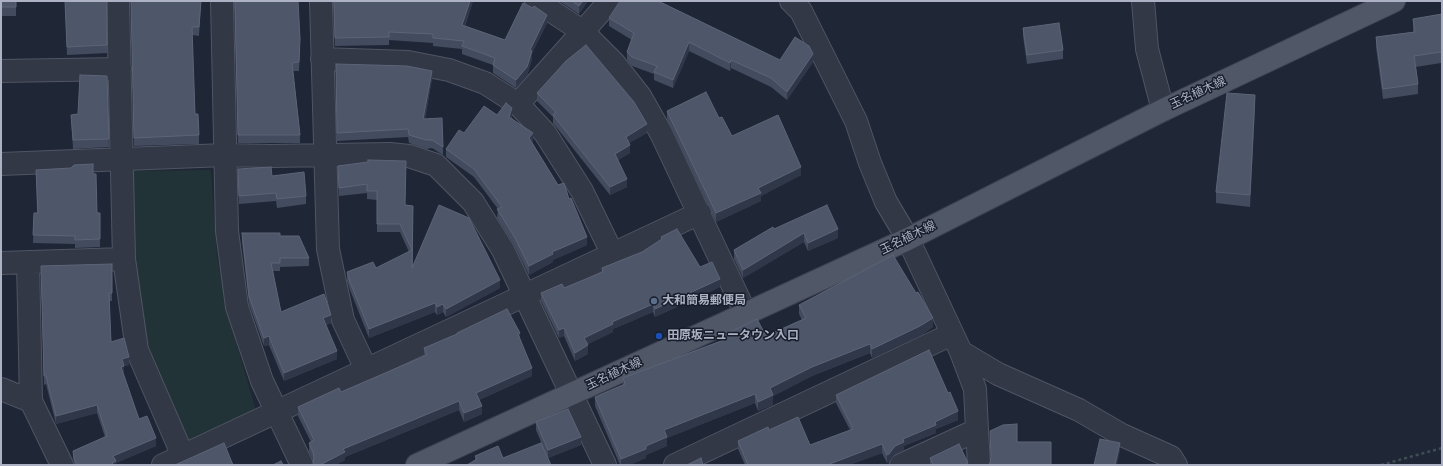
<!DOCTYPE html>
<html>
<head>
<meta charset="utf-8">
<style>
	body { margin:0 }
	#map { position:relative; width:1443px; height:466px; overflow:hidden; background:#1f2636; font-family:Helvetica,sans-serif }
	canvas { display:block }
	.frame { position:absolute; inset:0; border:2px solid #acb2c3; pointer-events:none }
</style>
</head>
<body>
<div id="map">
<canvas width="1443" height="466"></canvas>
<div class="frame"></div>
</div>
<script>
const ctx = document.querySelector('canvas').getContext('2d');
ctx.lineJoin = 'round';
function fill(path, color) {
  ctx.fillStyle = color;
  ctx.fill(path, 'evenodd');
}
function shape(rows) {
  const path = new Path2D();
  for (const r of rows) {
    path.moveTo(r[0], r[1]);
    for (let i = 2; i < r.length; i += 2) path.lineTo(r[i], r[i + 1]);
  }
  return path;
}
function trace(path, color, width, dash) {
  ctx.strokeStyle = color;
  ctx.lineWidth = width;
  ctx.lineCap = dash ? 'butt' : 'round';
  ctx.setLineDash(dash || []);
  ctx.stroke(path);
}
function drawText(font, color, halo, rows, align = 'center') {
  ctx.font = font + ' Helvetica,"Noto Sans JP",sans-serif';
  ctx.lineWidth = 3;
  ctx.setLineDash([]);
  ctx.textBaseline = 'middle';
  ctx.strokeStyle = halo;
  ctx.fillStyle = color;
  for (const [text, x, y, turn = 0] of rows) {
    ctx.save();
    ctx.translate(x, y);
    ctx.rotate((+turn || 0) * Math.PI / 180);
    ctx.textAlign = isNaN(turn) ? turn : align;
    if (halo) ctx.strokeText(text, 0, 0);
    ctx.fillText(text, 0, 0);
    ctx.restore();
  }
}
const green = shape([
	[211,170,217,256,232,328,256,411,188,446,141,343,130,275,129,171]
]);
const path = shape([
	[1381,465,1442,448]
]);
const minor = shape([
	[118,1,124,259,137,350,183,456],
	[222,1,227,231,237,307,262,381,302,465],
	[321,1,328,249,343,320,366,369],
	[536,1,582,31,614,63,640,96,661,133,746,314],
	[791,1,801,11,856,121,870,163,886,202,908,239,961,352,975,389,977,430,901,465],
	[1143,1,1147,49,1163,110],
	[322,59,408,62,449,70,485,83,518,104,545,133,582,191,612,253],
	[1,71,120,69],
	[518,104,610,1],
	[1,164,225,155,271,156,390,154,409,156,436,165,473,202,503,250,605,465],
	[28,262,31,401],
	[1,263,124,259],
	[961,352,998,374,1079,410,1122,435,1171,457,1176,465],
	[1,389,31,401,62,465],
	[977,430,979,465],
	[163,465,700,213],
	[675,465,952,334]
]);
const major = shape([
	[417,465,908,239,1163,110,1394,1]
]);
const wall = shape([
	[1,1,16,1,16,16,1,16],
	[65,1,107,1,107,53,67,55],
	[131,1,201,1,199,36,192,35,195,114,199,135,199,144,134,146],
	[234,1,300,47,299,71,293,71,300,135,300,143,238,143],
	[333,1,473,1,465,26,505,40,547,23,532,53,532,59,527,76,516,88,493,73,493,65,462,54,462,49,433,46,433,43,389,40,389,45,335,46],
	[559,1,588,1,579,14],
	[624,1,661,1,661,2,780,60,813,62,787,100,771,87,731,68,730,71,689,51,673,88,654,80,654,74,632,66,627,60,627,52,632,40,609,26,609,18],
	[1442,14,1442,66,1441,63,1416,67,1418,84,1418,94,1383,99,1376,47,1376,37,1413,32,1413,19],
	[1023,28,1063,50,1063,59,1027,64,1023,36],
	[336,72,432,79,425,119,443,147,443,155,432,148,426,149,409,143,408,137,337,141],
	[107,76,109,147,73,149,71,115,78,114],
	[537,93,647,133,629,143,630,153,618,160,627,187,610,195,553,123,553,117,537,101],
	[1255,107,1250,207,1216,203,1216,192],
	[667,111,719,118,732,136,801,175,761,196,761,201,716,222,667,119],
	[497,115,512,116,512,118,533,141,532,142,558,185,569,199,587,245,553,260,553,262,529,275,514,245,497,218,498,209,474,177,446,157,446,149,464,133],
	[338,166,405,205,413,206,413,268,500,288,446,317,443,312,437,315,435,312,369,338,350,290,347,281,347,272,376,268,409,252,400,232,377,232,377,200,367,199,367,193,339,196],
	[238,169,306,196,306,204,277,208,276,201,239,204],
	[36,170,93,174,97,213,100,213,100,247,75,248,75,244,33,243,34,213,37,213],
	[774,229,838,238,808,251,804,242,743,278,734,259,734,250],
	[242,233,280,236,309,258,309,266,280,267,280,271,273,271,281,312,331,323,326,325,337,359,284,381,269,345,264,346,249,304,242,242],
	[661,237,700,267,720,287,655,317,653,312,613,329,613,332,588,344,588,354,575,361,564,336,559,338,541,301,541,293,564,288,602,272,602,268,642,252,661,240],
	[112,264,112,301,109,301,111,342,129,365,124,366,124,375,139,419,156,446,116,463,116,465,74,465,73,451,105,437,97,413,56,424,46,384,44,385,41,266],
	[799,305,933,327,920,336,872,358,870,353,812,376,773,396,773,405,758,411,755,403,667,438,667,446,646,455,646,458,629,465,620,465,595,406,595,397,623,385,623,378,722,340,722,336,766,336,802,320,799,314],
	[457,333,520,340,532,376,479,400,482,414,464,422,459,410,345,457,345,460,336,465,313,465,313,460,309,451,309,443,311,442,298,416,298,407,341,392,424,357,424,348,457,334],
	[836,395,958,420,936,429,936,433,904,446,904,450,895,454,889,462,887,463,882,453,849,465,745,465,738,449,738,441,769,430,810,445,850,430,836,403],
	[536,422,581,445,548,458,475,460,475,456,503,458,542,444,536,430],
	[930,458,968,465,930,465]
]);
const shadedWall = shape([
	[470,1,473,1,462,33,462,25],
	[583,1,588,1,579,14,579,6],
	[547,15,547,23,532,53,532,59,527,76,516,88,516,80],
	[689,42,689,51,673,88,673,80],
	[813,54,813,62,787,100,787,92],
	[731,60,731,68,730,71,730,63],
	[432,71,432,79,423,127,423,119],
	[1255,95,1255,107,1250,207,1250,195],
	[512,108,512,116,509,125,509,117],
	[647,124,647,133,626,145,626,137],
	[533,133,533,141,529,146,529,138],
	[630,145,630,153,615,162,615,154],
	[801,167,801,175,761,196,761,201,716,222,716,213,758,188],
	[627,179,627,187,610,195,610,187],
	[838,229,838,238,808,251,808,243],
	[804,233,804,242,743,278,743,270],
	[587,237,587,245,553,260,553,262,529,275,529,266,552,252],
	[720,279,720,287,655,317,655,309],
	[500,280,500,288,446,317,446,309],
	[435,303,435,312,369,338,369,329],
	[443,304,443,312,437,315,437,307],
	[653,304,653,312,613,329,613,332,584,346,584,338,612,322],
	[331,315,331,323,323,326,323,318],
	[933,318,933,327,920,336,872,358,872,349],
	[564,328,564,336,559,338,559,330],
	[520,333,520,341,518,334],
	[269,336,269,345,264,346,264,338],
	[870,344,870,353,812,376,773,396,773,405,758,411,758,402,770,388,812,367],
	[588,345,588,354,575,361,575,353],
	[337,351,337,359,284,381,284,373],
	[129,357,129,365,124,366,124,375,121,375,122,359],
	[532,368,532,376,476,401,476,393],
	[755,394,755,403,667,438,667,446,646,455,646,458,629,465,621,465,621,459,664,430],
	[459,401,459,410,345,457,345,460,336,465,320,465,343,449],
	[97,405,97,413,56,424,56,416],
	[482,406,482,414,464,422,464,413],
	[958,411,958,420,936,429,936,433,904,446,904,450,895,454,889,462,887,463,887,455,903,439,935,422],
	[581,437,581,445,548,458,548,450],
	[156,438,156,446,116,463,116,465,112,465,113,456],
	[1120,443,1120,451,1117,465,1115,465],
	[882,444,882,453,849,465,827,465]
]);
const building = shape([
	[1,1,16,1,16,7,1,7,1,1],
	[65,1,107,1,107,45,67,47,65,1],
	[131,1,201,1,199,27,192,27,195,114,198,114,199,135,134,138,131,1],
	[235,1,298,1,300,39,299,62,292,63,300,135,238,135,235,1],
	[334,1,470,1,462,25,505,40,523,3,533,8,534,6,547,15,530,50,532,51,527,67,516,80,493,65,495,58,462,46,464,41,433,38,433,34,389,32,389,37,335,38,334,1],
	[572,1,583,1,579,6,572,1],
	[620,1,658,1,780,60,795,37,809,46,813,54,787,92,771,78,731,60,730,63,689,42,673,80,654,72,657,66,632,57,627,52,634,33,609,18,620,1],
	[1442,14,1442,56,1441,52,1414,56,1418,84,1383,89,1376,37,1415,32,1413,19,1442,14],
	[1059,23,1063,50,1027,55,1023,28,1059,23],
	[586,45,634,102,647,124,626,137,630,145,615,154,627,179,610,187,553,115,556,112,537,93,566,61,586,45],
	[336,64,407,66,432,71,423,119,442,118,443,147,432,140,426,140,409,135,408,129,337,133,336,64],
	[80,75,107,76,109,139,73,140,71,115,78,114,80,75],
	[706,92,719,118,722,117,732,136,778,115,801,167,758,188,761,193,716,213,667,111,706,92],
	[1227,93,1255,95,1250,195,1216,192,1227,93],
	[506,103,512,108,509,117,533,133,529,138,558,185,564,183,569,199,571,198,587,237,552,252,553,254,529,266,514,236,497,209,502,207,474,169,446,149,459,130,464,133,484,106,497,115,506,103],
	[368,160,406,161,405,205,413,206,412,268,439,205,469,218,500,280,446,309,443,304,437,307,435,303,369,329,350,282,347,272,373,262,376,268,412,250,400,224,377,224,377,191,367,191,367,184,339,188,338,166,368,162,368,160],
	[93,164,93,174,96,174,97,213,100,213,100,239,75,240,75,236,33,235,34,213,38,213,36,170,71,168,74,165,93,164],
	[271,167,272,176,304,172,306,196,277,199,276,193,239,196,238,169,271,167],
	[827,205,838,229,808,243,804,233,743,270,734,250,773,227,774,229,827,205],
	[677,229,700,267,712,262,720,279,655,309,653,304,612,322,613,324,584,338,588,345,575,353,564,328,559,330,541,293,562,284,564,288,603,272,602,268,642,252,662,239,661,237,677,229],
	[242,233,280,233,280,236,299,236,309,258,280,258,280,263,271,263,281,312,324,294,331,315,323,318,337,351,284,373,269,336,264,338,249,296,242,233],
	[893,255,916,293,918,292,933,318,920,326,872,349,870,344,812,367,770,388,773,395,758,402,755,394,664,430,667,437,646,446,646,449,621,459,595,397,625,384,623,378,724,340,722,336,757,319,766,336,806,318,799,305,893,255],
	[112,264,112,293,109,293,111,342,124,338,129,357,122,359,124,366,121,367,139,419,147,416,156,438,113,456,116,461,112,463,114,465,77,465,74,459,73,451,107,436,97,405,56,416,46,376,44,376,41,266,112,264],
	[507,309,520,333,518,334,532,368,476,393,482,406,464,413,459,401,343,449,345,452,320,465,314,465,313,463,314,457,313,452,309,443,314,440,298,407,339,388,341,392,427,355,424,348,457,334,457,333,507,309],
	[929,350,948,393,950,392,958,411,935,422,936,425,903,439,904,442,895,446,889,454,887,455,882,444,827,465,748,465,738,441,768,427,769,430,798,417,810,445,853,429,836,395,929,350],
	[568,409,581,437,548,450,536,422,568,409],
	[1017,424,1017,442,1051,442,1051,465,988,465,990,463,991,457,990,431,1003,425,1017,424],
	[1100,439,1120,443,1115,465,1094,465,1100,439],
	[224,443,233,465,175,465,224,443],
	[541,443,551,465,467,465,477,459,475,456,498,446,503,458,541,443],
	[959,444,968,463,964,465,933,465,930,458,959,444],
	[701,458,703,465,687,465,701,458],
	[281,461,283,465,273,465,281,461]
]);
const markers = [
	[654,301,4,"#5c6f8a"],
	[659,336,4,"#1a4fb4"]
];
const streetNames = [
	["玉名植木線",1198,93,-25],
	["玉名植木線",908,238,-26],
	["玉名植木線",614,374,-25]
];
const poiNames = [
	["大和簡易郵便局",662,301],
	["田原坂ニュータウン入口",667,336]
];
fill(green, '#223338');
trace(minor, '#505564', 24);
trace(major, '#3c4150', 24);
trace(path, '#3e4f54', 2.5, [3, 3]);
trace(minor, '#333846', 22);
trace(major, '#505767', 22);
fill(wall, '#434b5e');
fill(shadedWall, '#303749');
fill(building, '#4e5669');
trace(building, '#5d6477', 1);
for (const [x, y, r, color] of markers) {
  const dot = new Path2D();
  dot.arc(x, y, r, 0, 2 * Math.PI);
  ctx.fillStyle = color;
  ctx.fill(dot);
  trace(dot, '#181d2b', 1.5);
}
drawText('12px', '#acb2c3', '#181d2b', streetNames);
drawText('bold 12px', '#acb2c3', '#181d2b', poiNames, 'left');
</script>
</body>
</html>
